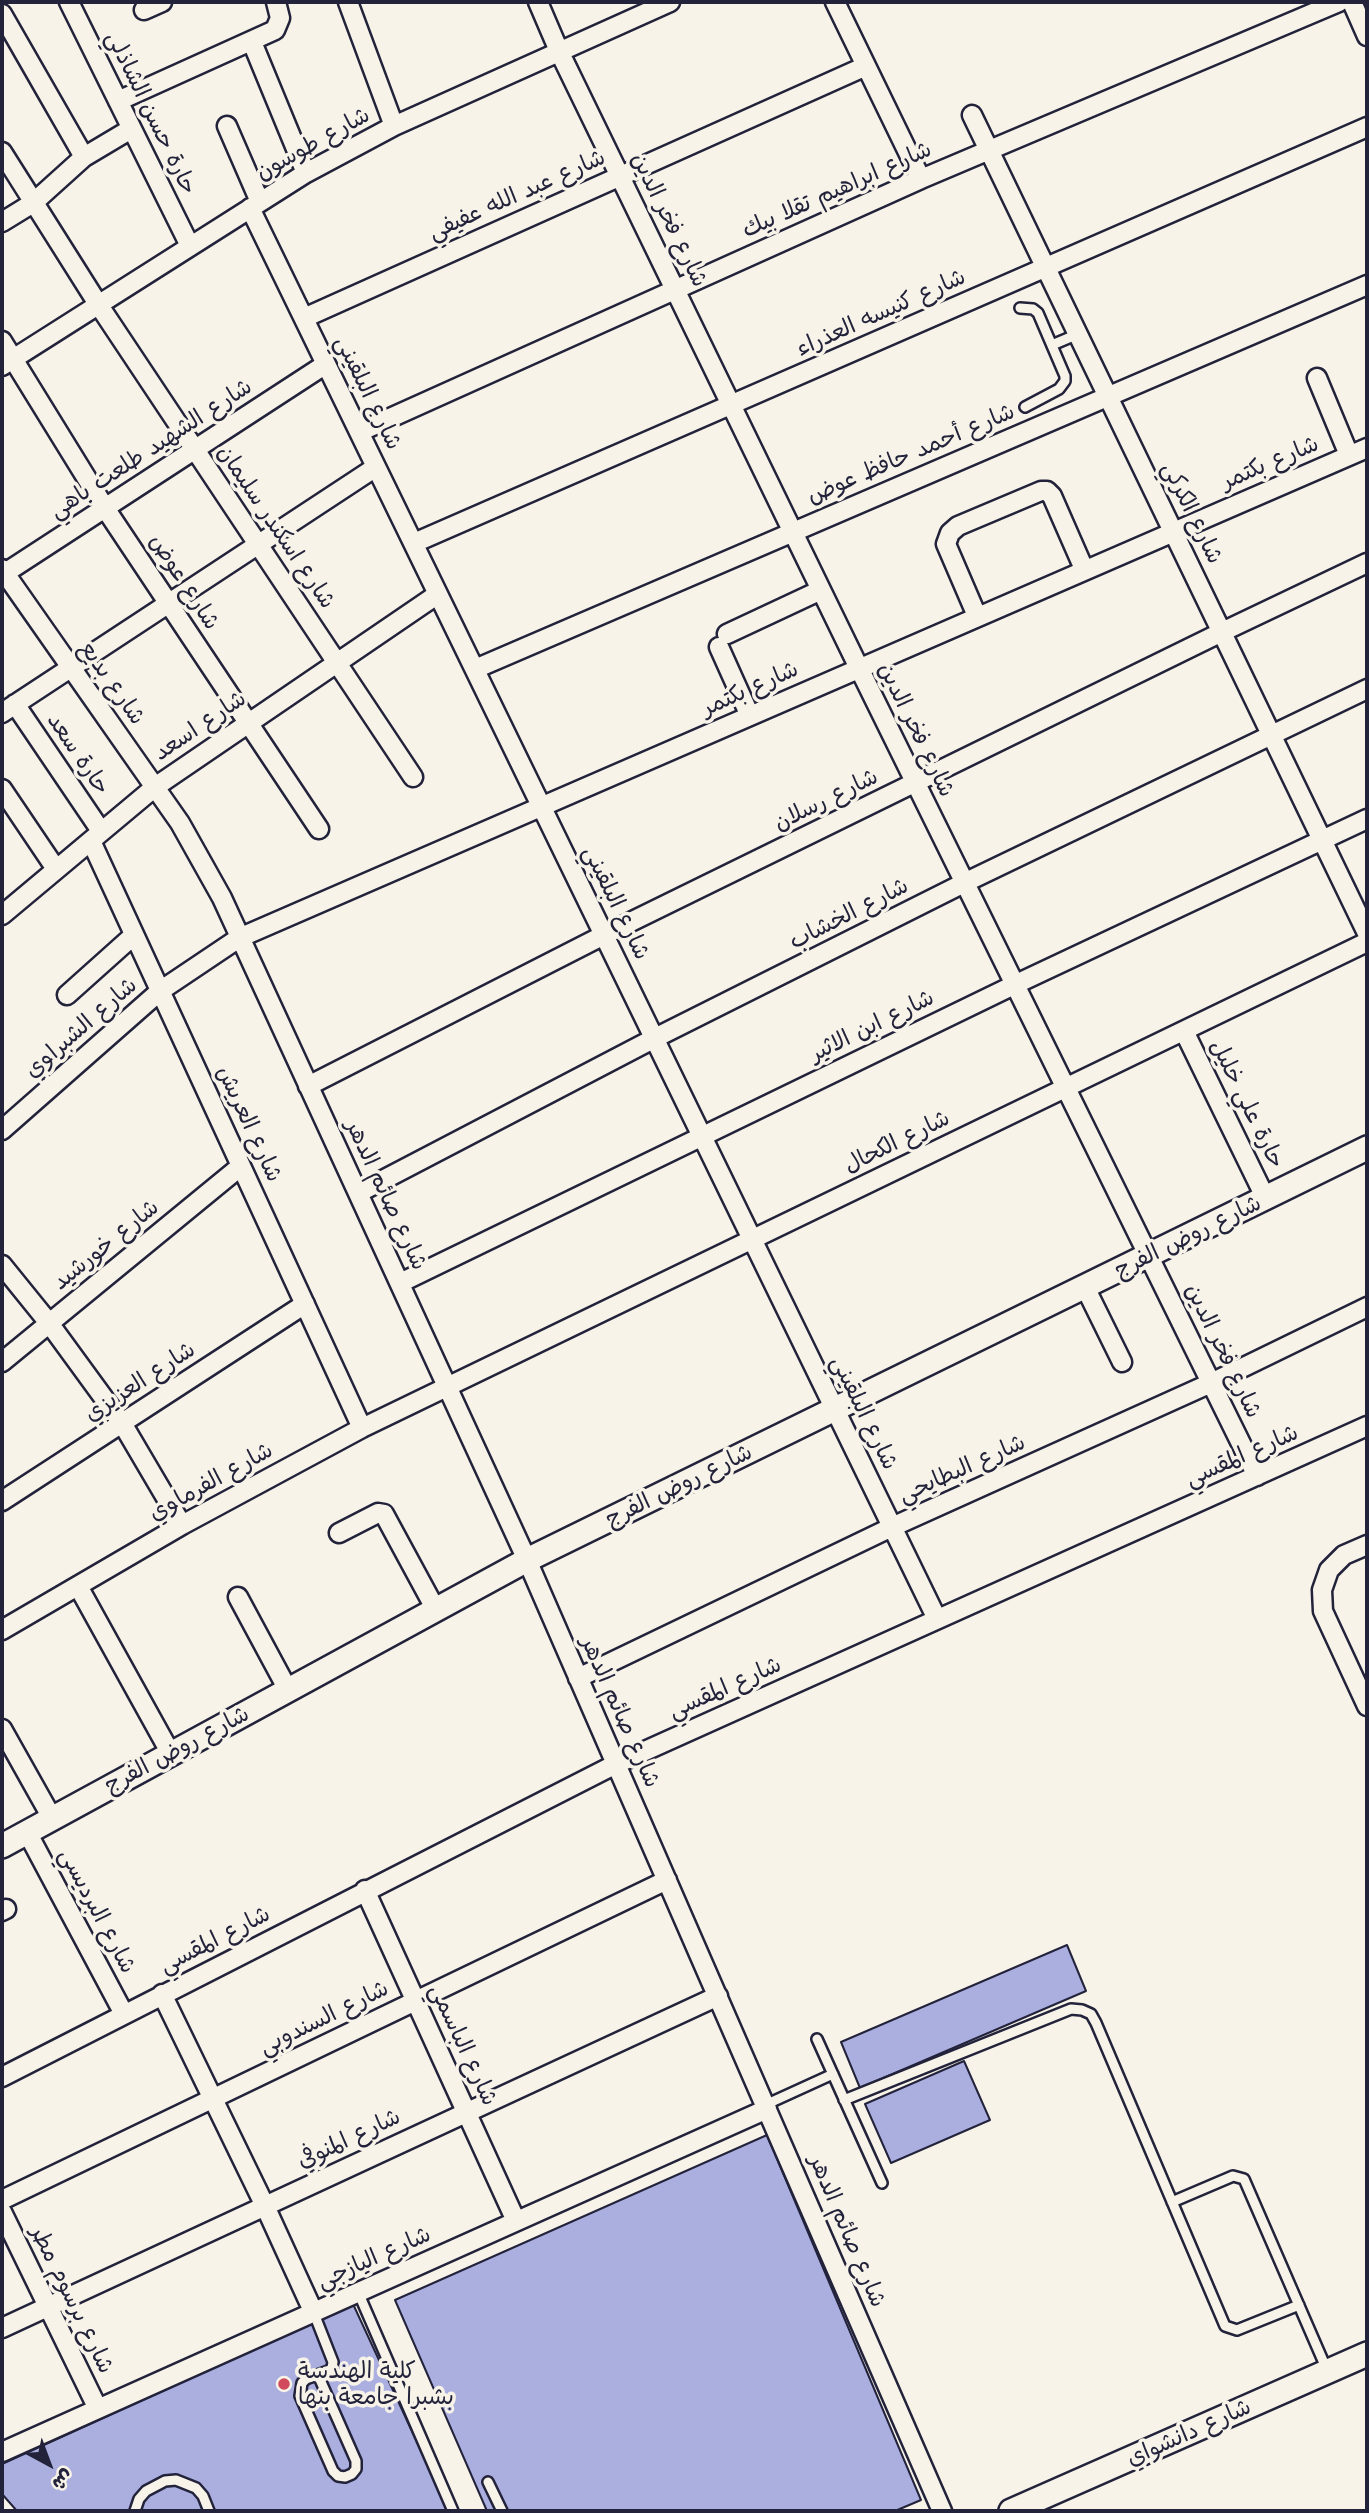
<!DOCTYPE html>
<html>
<head>
<meta charset="utf-8">
<style>
	body { margin:0 }
	#map { position:relative; width:1369px; height:2513px; overflow:hidden; background:#f7f3e8; font-family:"Comic Neue","Playpen Sans Arabic",sans-serif }
	canvas { display:block }
	.frame { position:absolute; inset:0; border:4px solid #22223b; pointer-events:none }
	.north { position:absolute; left:14px; top:2429px; width:70px; height:70px; -webkit-text-stroke:5px #f7f3e8; paint-order:stroke; rotate:139deg; font-size:19px; font-weight:700; line-height:28px; text-align:center; color:#22223b }
	.north::after { content:''; display:block; margin:auto; width:24px; height:32px; background:#22223b; clip-path:polygon(50% 0,100% 100%,50% 72%,0 100%) }
</style>
</head>
<body>
<div id="map">
<canvas width="1369" height="2513"></canvas>
<div class="frame"></div>
<div class="north">ش</div>
</div>
<script>
const ctx = document.querySelector('canvas').getContext('2d');
ctx.lineJoin = 'round';
function fill(path, color) {
  ctx.fillStyle = color;
  ctx.fill(path, 'evenodd');
}
function shape(rows) {
  const path = new Path2D();
  for (const r of rows) {
    path.moveTo(r[0], r[1]);
    for (let i = 2; i < r.length; i += 2) path.lineTo(r[i], r[i + 1]);
  }
  return path;
}
function trace(path, color, width, dash) {
  ctx.strokeStyle = color;
  ctx.lineWidth = width;
  ctx.lineCap = dash ? 'butt' : 'round';
  ctx.setLineDash(dash || []);
  ctx.stroke(path);
}
function drawText(font, color, halo, rows, align = 'center') {
  ctx.font = font + ' "Comic Neue","Playpen Sans Arabic",sans-serif';
  ctx.lineWidth = 7;
  ctx.setLineDash([]);
  ctx.textBaseline = 'middle';
  ctx.strokeStyle = halo;
  ctx.fillStyle = color;
  for (const [text, x, y, turn = 0] of rows) {
    ctx.save();
    ctx.translate(x, y);
    ctx.rotate((+turn || 0) * Math.PI / 180);
    ctx.textAlign = isNaN(turn) ? turn : align;
    if (halo) ctx.strokeText(text, 0, 0);
    ctx.fillText(text, 0, 0);
    ctx.restore();
  }
}
const building = shape([
	[1067,1945,1086,1991,860,2088,841,2042,1067,1945],
	[964,2061,990,2120,891,2163,865,2104,964,2061],
	[767,2135,921,2500,895,2511,487,2511,395,2300,767,2135],
	[353,2304,449,2511,17,2511,2,2494,2,2464,353,2304]
]);
const service = shape([
	[1020,308,1033,309,1038,313,1065,376,1065,381,1059,389,1025,407],
	[1052,345,1078,334],
	[817,2039,882,2183],
	[844,2100,1071,2009,1082,2010,1091,2014,1096,2023,1225,2326,1237,2330,1299,2305],
	[765,2105,833,2074],
	[1172,2202,1233,2176,1244,2179,1327,2370],
	[358,2292,453,2511],
	[313,2311,333,2362,332,2368,328,2371,306,2379,302,2383,300,2396,333,2471,338,2476,345,2477,352,2474,356,2469,356,2461,318,2375],
	[488,2482,502,2511],
	[135,2511,139,2499,146,2491,165,2481,176,2480,196,2488,203,2496,209,2511]
]);
const minor = shape([
	[69,2,190,246],
	[348,2,394,126],
	[538,2,559,51,859,668,1257,1476],
	[835,2,921,179],
	[1352,2,1367,36],
	[144,10,162,2],
	[2,14,84,157],
	[252,42,306,173],
	[118,101,275,30,280,18,276,2],
	[972,115,1367,933],
	[227,126,260,202],
	[2,152,98,304,413,777],
	[250,208,937,1619],
	[2,222,33,203,84,157,131,129],
	[304,318,866,66],
	[2,341,105,508,319,829],
	[2,366,306,173,394,126,670,2],
	[1317,378,1349,455],
	[359,432,921,179,1339,2],
	[414,543,1367,127],
	[2,569,180,823,222,898,527,1560,942,2511],
	[2,575,326,364],
	[977,616,946,544,950,533,958,526,1041,491,1047,491,1052,496,1084,569],
	[727,634,821,590],
	[719,647,750,716],
	[475,669,1367,285],
	[15,704,101,831],
	[2,713,376,467],
	[2,789,56,869],
	[91,841,362,1428],
	[2,915,155,787,438,594],
	[67,995,134,935],
	[1184,1031,1266,1199],
	[308,1086,604,935,1222,632,1367,563],
	[2,1130,160,991,239,938,1367,448],
	[358,1193,655,1038,964,883,1367,689],
	[2,1265,49,1323,122,1423,182,1525],
	[400,1283,1014,985,1367,819],
	[1085,1287,1122,1362],
	[2,1362,241,1166],
	[2,1501,305,1304],
	[339,1533,378,1513,384,1514,436,1610],
	[1367,1545,1344,1555,1329,1570,1322,1590,1323,1611,1367,1706],
	[78,1586,171,1754],
	[238,1597,288,1690],
	[2,1630,182,1525,362,1428,1367,942],
	[578,1678,892,1527,1211,1383,1367,1307],
	[2,1729,52,1818],
	[27,1832,124,2014],
	[365,1890,516,2221],
	[2,1911,6,1909],
	[162,1994,265,2206,313,2311],
	[2,2077,616,1764,1367,1426],
	[2,2200,667,1880],
	[2,2212,98,2409],
	[2,2328,718,1996],
	[2,2452,767,2109]
]);
const tertiary = shape([
	[2,1846,527,1560,1367,1148],
	[1011,2511,1367,2354]
]);
const markers = [
	[284,2384,7,"#d1495b"]
];
const streetNames = [
	["حارة حسن الشاذلي",151,113,64],
	["شارع طوسون",313,144,-29],
	["شارع ابراهيم تقلا بيك",837,190,-24],
	["شارع عبد الله عفيفي",517,195,-24],
	["شارع فخر الدين",669,220,64],
	["شارع كنيسه العذراء",881,313,-24],
	["شارع البلقيني",368,393,64],
	["شارع الشهيد طلعت باهي",151,449,-33],
	["شارع أحمد حافظ عوض",911,454,-23],
	["شارع بكتمر",1270,463,-23],
	["شارع الكركي",1192,513,64],
	["شارع اسكندر سليمان",276,527,56],
	["شارع عوض",184,582,57],
	["شارع بديع",112,683,55],
	["شارع بكتمر",750,689,-24],
	["شارع اسعد",200,726,-34],
	["شارع فخر الدين",916,730,64],
	["حارة سعد",78,754,56],
	["شارع رسلان",826,800,-26],
	["شارع البلقيني",616,903,64],
	["شارع الخشاب",849,914,-27],
	["شارع ابن الاثير",872,1026,-26],
	["شارع الشبراوي",81,1028,-41],
	["حارة علي خليل",1247,1104,64],
	["شارع العريش",249,1124,65],
	["شارع الكحال",897,1142,-26],
	["شارع صائم الدهر",386,1195,65],
	["شارع روض الفرج",1188,1237,-26],
	["شارع خورشيد",106,1245,-39],
	["شارع فخر الدين",1223,1351,64],
	["شارع العزيزي",140,1382,-33],
	["شارع البلقيني",864,1413,64],
	["شارع المقسي",1242,1456,-24],
	["شارع البطايحي",962,1469,-24],
	["شارع الفرماوي",211,1482,-29],
	["شارع روض الفرج",679,1486,-26],
	["شارع المقسي",725,1688,-24],
	["شارع صائم الدهر",620,1712,66],
	["شارع روض الفرج",177,1750,-28],
	["شارع البرديسي",97,1911,62],
	["شارع المقسي",215,1940,-27],
	["شارع السندوبي",324,2018,-26],
	["شارع الباسمي",463,2045,65],
	["شارع المنوفي",349,2139,-25],
	["شارع صائم الدهر",847,2231,67],
	["شارع اليازجي",374,2258,-24],
	["شارع برسوم مطر",72,2300,64],
	["شارع دانشواي",1189,2433,-24]
];
const poiNames = [
	["كلية الهندسة",298,2371],
	["بشبرا جامعة بنها",298,2397]
];
fill(building, '#abafe0');
trace(building, '#22223b', 2);
trace(service, '#22223b', 14);
trace(minor, '#22223b', 23);
trace(tertiary, '#22223b', 28);
trace(service, '#f7f3e8', 9);
trace(minor, '#f7f3e8', 18);
trace(tertiary, '#f7f3e8', 23);
for (const [x, y, r, color] of markers) {
  const dot = new Path2D();
  dot.arc(x, y, r, 0, 2 * Math.PI);
  ctx.fillStyle = color;
  ctx.fill(dot);
  trace(dot, '#f7f3e8', 2.5);
}
drawText('23px', '#22223b', '#f7f3e8', streetNames);
drawText('23px', '#22223b', '#f7f3e8', poiNames, 'left');
</script>
</body>
</html>
